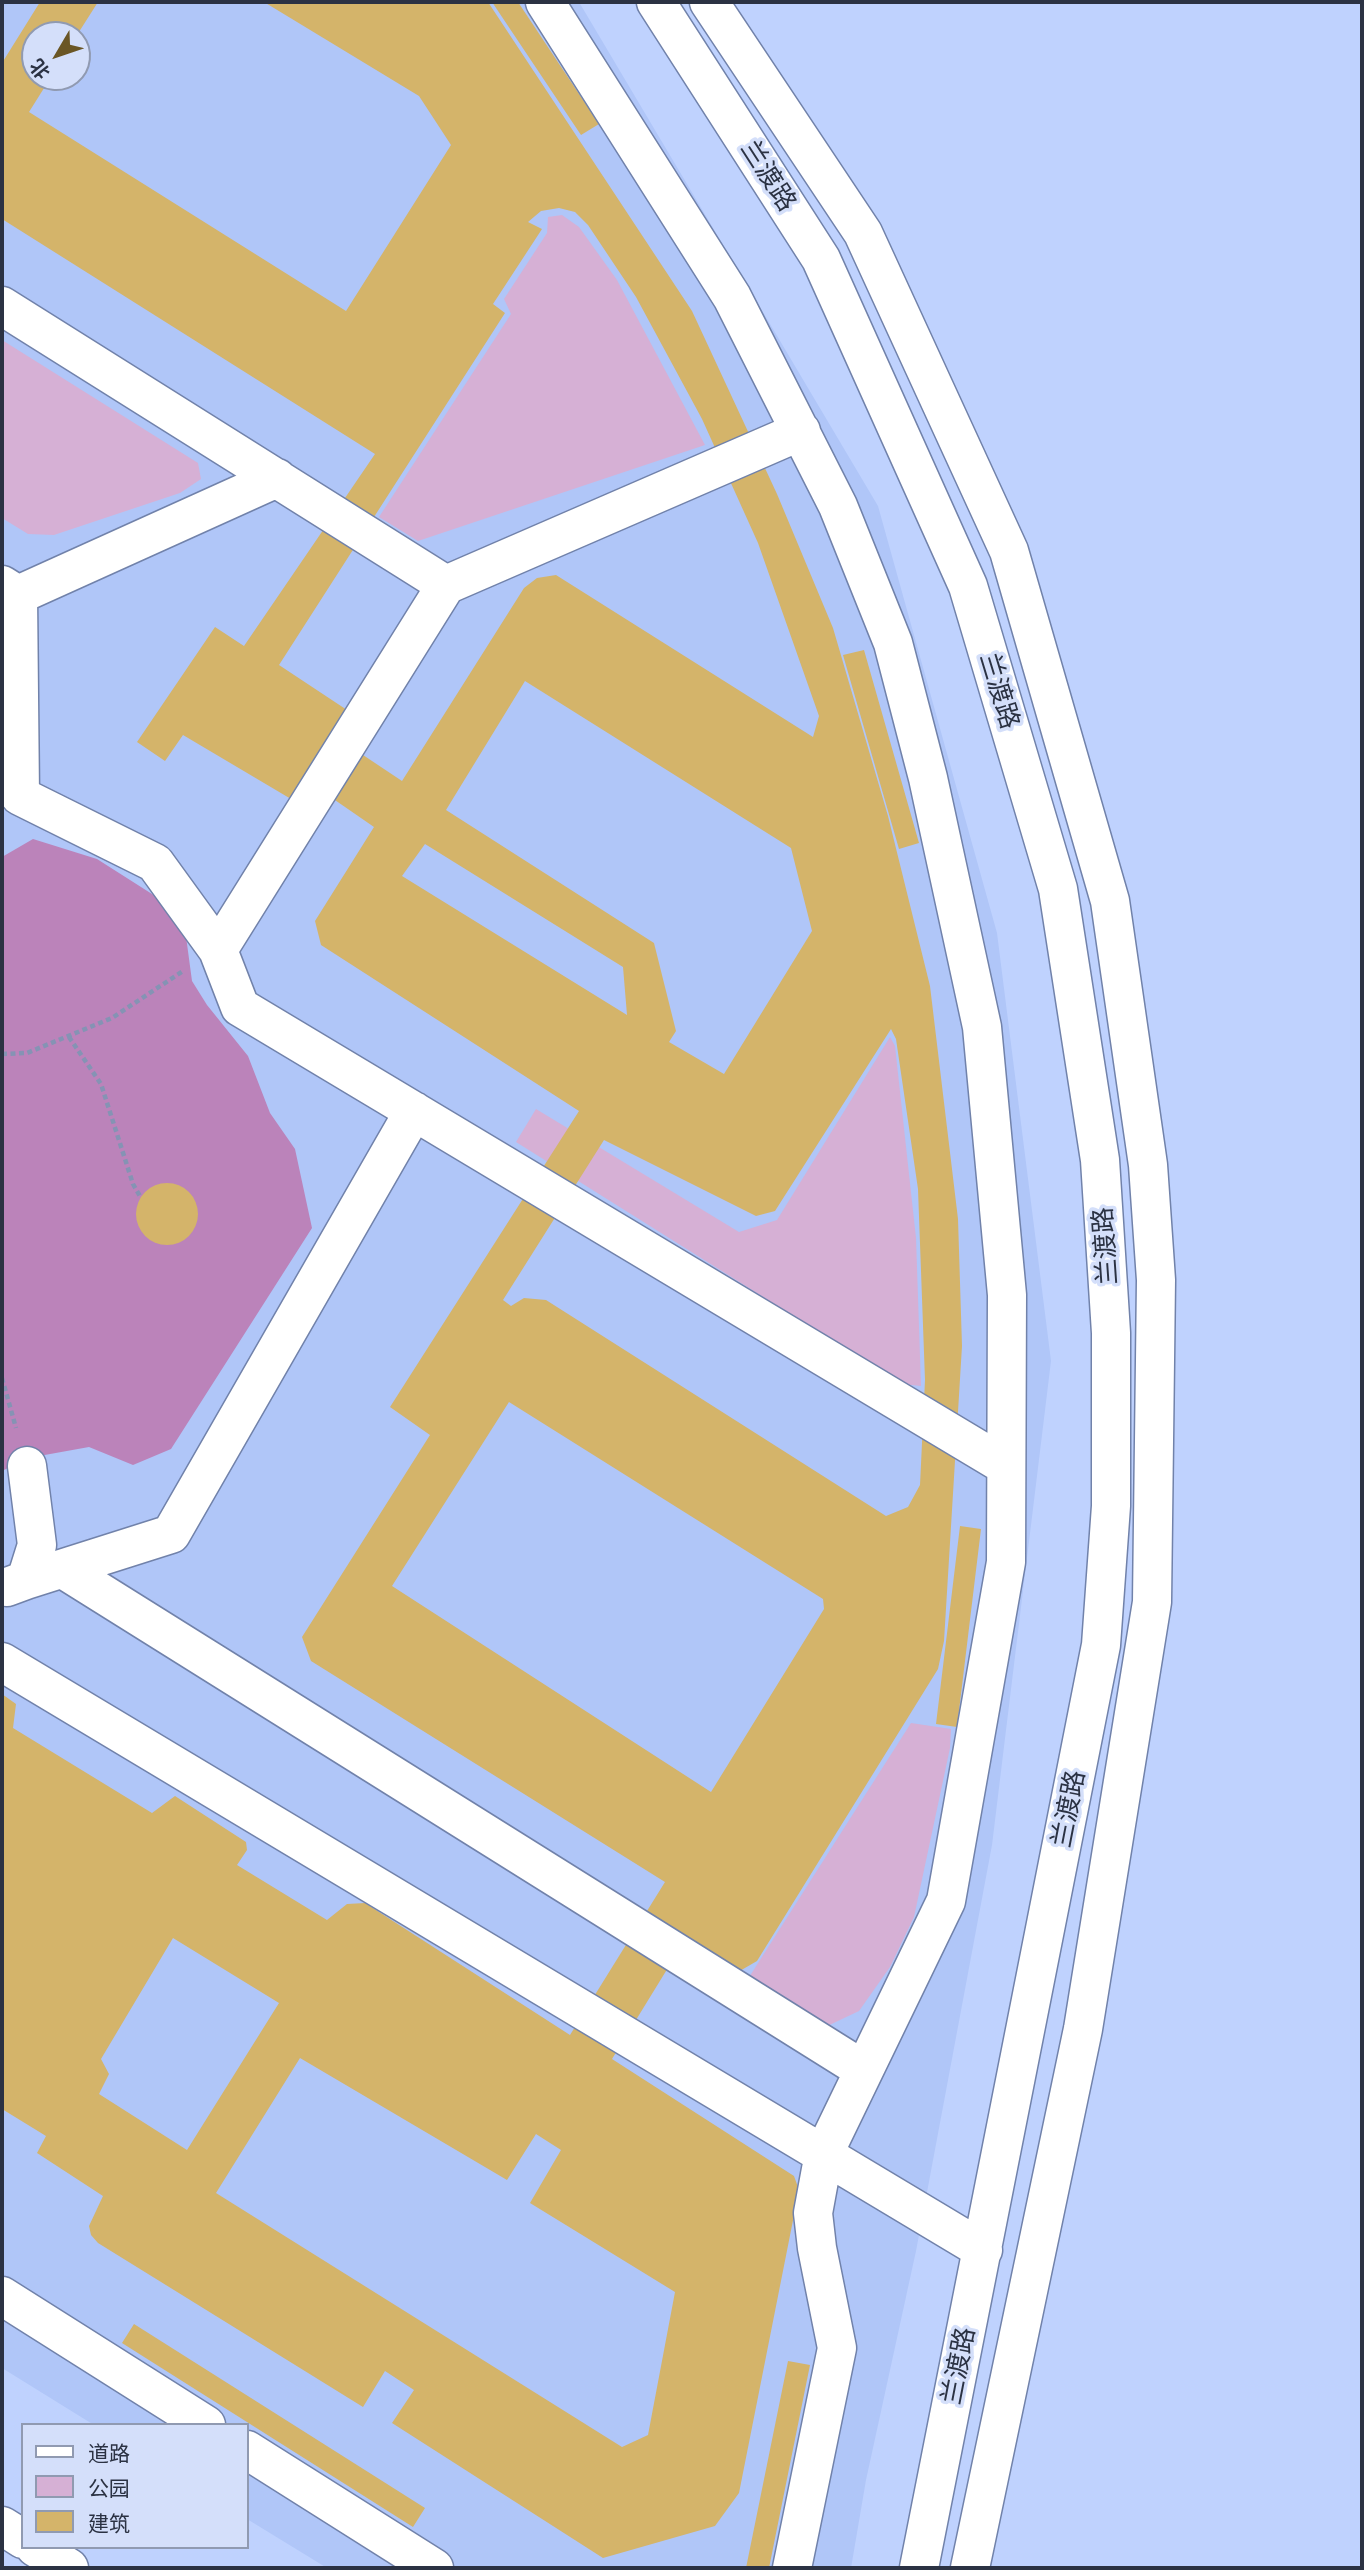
<!DOCTYPE html>
<html>
<head>
<meta charset="utf-8">
<style>
	body { margin:0 }
	#map { position:relative; width:1364px; height:2570px; overflow:hidden; background:#bfd2fe; font-family:"Alegreya Sans","Noto Sans SC",sans-serif }
	canvas { display:block }
	.frame { position:absolute; inset:0; border:4px solid #2b3243; pointer-events:none }
	.legend { position:absolute; left:21px; top:2423px; width:228px; height:126px; box-sizing:border-box; background:#d4dffa; border:2px solid #909ab1; margin:0; padding:9px 12px; list-style:none; font-size:21px; color:#2b3243 }
	.legend li { display:flex; align-items:center; gap:14px; height:35px }
	.legend b { width:35px; border:2px solid #909ab1 }
	.north { position:absolute; left:21px; top:21px; width:70px; height:70px; box-sizing:border-box; background:#d4dffa; border:2px solid #909ab1; border-radius:50%; rotate:231deg; font-size:19px; font-weight:700; line-height:28px; text-align:center; color:#2b3243 }
	.north::after { content:''; display:block; margin:auto; width:24px; height:32px; background:#6a5625; clip-path:polygon(50% 0,100% 100%,50% 72%,0 100%) }
</style>
</head>
<body>
<div id="map">
<canvas width="1364" height="2570"></canvas>
<div class="frame"></div>
<ul class="legend">
<li><b style="height:9px;background:#fff"></b>道路</li>
<li><b style="height:19px;background:#d6b0d5"></b>公园</li>
<li><b style="height:19px;background:#d4b46a"></b>建筑</li>
</ul>
<div class="north">北</div>
</div>
<script>
const ctx = document.querySelector('canvas').getContext('2d');
ctx.lineJoin = 'round';
function fill(path, color) {
  ctx.fillStyle = color;
  ctx.fill(path, 'evenodd');
}
function shape(rows) {
  const path = new Path2D();
  for (const r of rows) {
    if (r.length === 3) {
      path.moveTo(r[0] + r[2], r[1]);
      path.arc(r[0], r[1], r[2], 0, 2 * Math.PI);
      continue;
    }
    path.moveTo(r[0], r[1]);
    for (let i = 2; i < r.length; i += 2) path.lineTo(r[i], r[i + 1]);
  }
  return path;
}
function trace(path, color, width, dash) {
  ctx.strokeStyle = color;
  ctx.lineWidth = width;
  ctx.lineCap = dash ? 'butt' : 'round';
  ctx.setLineDash(dash || []);
  ctx.stroke(path);
}
function drawText(font, color, halo, rows, align = 'center') {
  ctx.font = font + ' "Alegreya Sans","Noto Sans SC",sans-serif';
  ctx.lineWidth = 7;
  ctx.setLineDash([]);
  ctx.textBaseline = 'middle';
  ctx.strokeStyle = halo;
  ctx.fillStyle = color;
  for (const [text, x, y, turn = 0] of rows) {
    ctx.save();
    ctx.translate(x, y);
    ctx.rotate((+turn || 0) * Math.PI / 180);
    ctx.textAlign = isNaN(turn) ? turn : align;
    if (halo) ctx.strokeText(text, 0, 0);
    ctx.fillText(text, 0, 0);
    ctx.restore();
  }
}
const built = shape([
	[2,2,579,2,878,506,997,933,1051,1361,992,1845,916,2251,866,2480,851,2568,327,2568,247,2519,247,2425,94,2425,2,2368],
	[35,35,77,35,77,77,35,77]
]);
const green = shape([
	[562,215,579,227,617,280,705,445,418,541,379,517,511,314,504,299,547,233,548,217],
	[2,340,198,463,201,479,180,493,54,535,28,534,2,518],
	[890,1037,895,1046,916,1238,921,1386,902,1384,516,1142,536,1109,739,1232,777,1220],
	[911,1723,951,1729,950,1748,914,1917,890,1967,859,2011,821,2029,746,1982]
]);
const forest = shape([
	[33,839,97,859,163,901,185,929,192,981,207,1005,248,1056,270,1113,295,1149,312,1228,171,1449,133,1465,89,1447,28,1458,2,1471,2,857]
]);
const building = shape([
	[40,2,98,2,77,35,35,35,35,77,51,77,29,112,346,311,451,145,419,96,264,2,488,2,692,311,777,494,833,628,888,816,930,986,958,1219,962,1346,944,1641,938,1669,757,1961,738,1972,682,1945,612,2059,794,2176,799,2190,739,2493,715,2526,603,2558,392,2423,414,2390,385,2371,363,2407,98,2243,91,2235,89,2226,103,2196,37,2153,46,2136,2,2109,2,1694,16,1704,13,1728,152,1813,175,1796,246,1842,247,1850,237,1865,327,1920,347,1904,365,1903,570,2035,665,1882,311,1661,302,1637,430,1435,390,1407,579,1111,321,945,315,921,374,827,303,778,291,799,183,735,165,761,137,742,215,627,244,646,375,454,2,219,2,63],
	[559,208,575,212,588,225,636,297,702,419,758,543,819,716,813,737,556,575,537,578,524,588,402,781,333,735,347,710,279,665,505,313,493,304,542,229,528,222,541,211],
	[525,681,791,848,812,931,724,1074,669,1042,676,1031,654,943,446,810],
	[425,844,623,967,627,1015,402,876],
	[891,1029,896,1039,918,1189,925,1380,920,1485,908,1507,886,1516,546,1300,524,1298,511,1306,503,1300,604,1140,756,1216,775,1211],
	[509,1402,823,1599,824,1609,711,1792,392,1586],
	[173,1938,279,2003,187,2150,99,2094,109,2074,101,2059],
	[300,2058,507,2180,536,2134,561,2150,530,2203,675,2292,648,2435,622,2447,216,2193],
	[492,2,518,2,599,124,581,135],
	[864,650,919,843,899,849,843,655],
	[167,1214,31],
	[960,1526,981,1529,957,1727,936,1724],
	[134,2324,425,2508,413,2527,122,2343],
	[788,2361,810,2365,769,2568,746,2568]
]);
const path = shape([
	[69,1037,101,1084,133,1184,141,1198],
	[2,1054,27,1053,112,1018,183,971],
	[2,1378,16,1428]
]);
const minor = shape([
	[545,2,732,297,838,506,893,643,928,778,982,1027,1007,1295,1006,1562,946,1901,824,2153,813,2213,817,2248,837,2348,792,2568],
	[656,2,821,259,968,586,1058,889,1100,1160,1111,1333,1111,1506,1101,1645,919,2568],
	[709,2,863,233,1009,551,1110,901,1148,1165,1156,1280,1152,1602,1083,2029,970,2568],
	[2,306,446,585,801,431],
	[2,585,18,595,277,478],
	[446,585,218,950,240,1007,1006,1466],
	[18,595,20,796,155,863,218,950],
	[63,1569,862,2069],
	[26,1580,171,1534,414,1111],
	[7,1587,26,1580,37,1545,27,1466],
	[2,1662,983,2250],
	[2,2296,206,2425],
	[247,2450,434,2568],
	[2,2526,23,2539],
	[35,2547,69,2568]
]);
const streetNames = [
	["兰渡路",768,176,57],
	["兰渡路",999,691,73],
	["兰渡路",1106,1246,-94],
	["兰渡路",1069,1809,-79],
	["兰渡路",959,2366,-79]
];
fill(built, '#b0c6f8');
fill(green, '#d6b0d5');
fill(forest, '#bb83ba');
fill(building, '#d4b46a');
trace(minor, '#7182aa', 41);
trace(path, '#8593b4', 4.5, [5, 3.5]);
trace(minor, '#fff', 38);
drawText('26px', '#2b3243', '#d4dffa', streetNames);
</script>
</body>
</html>
